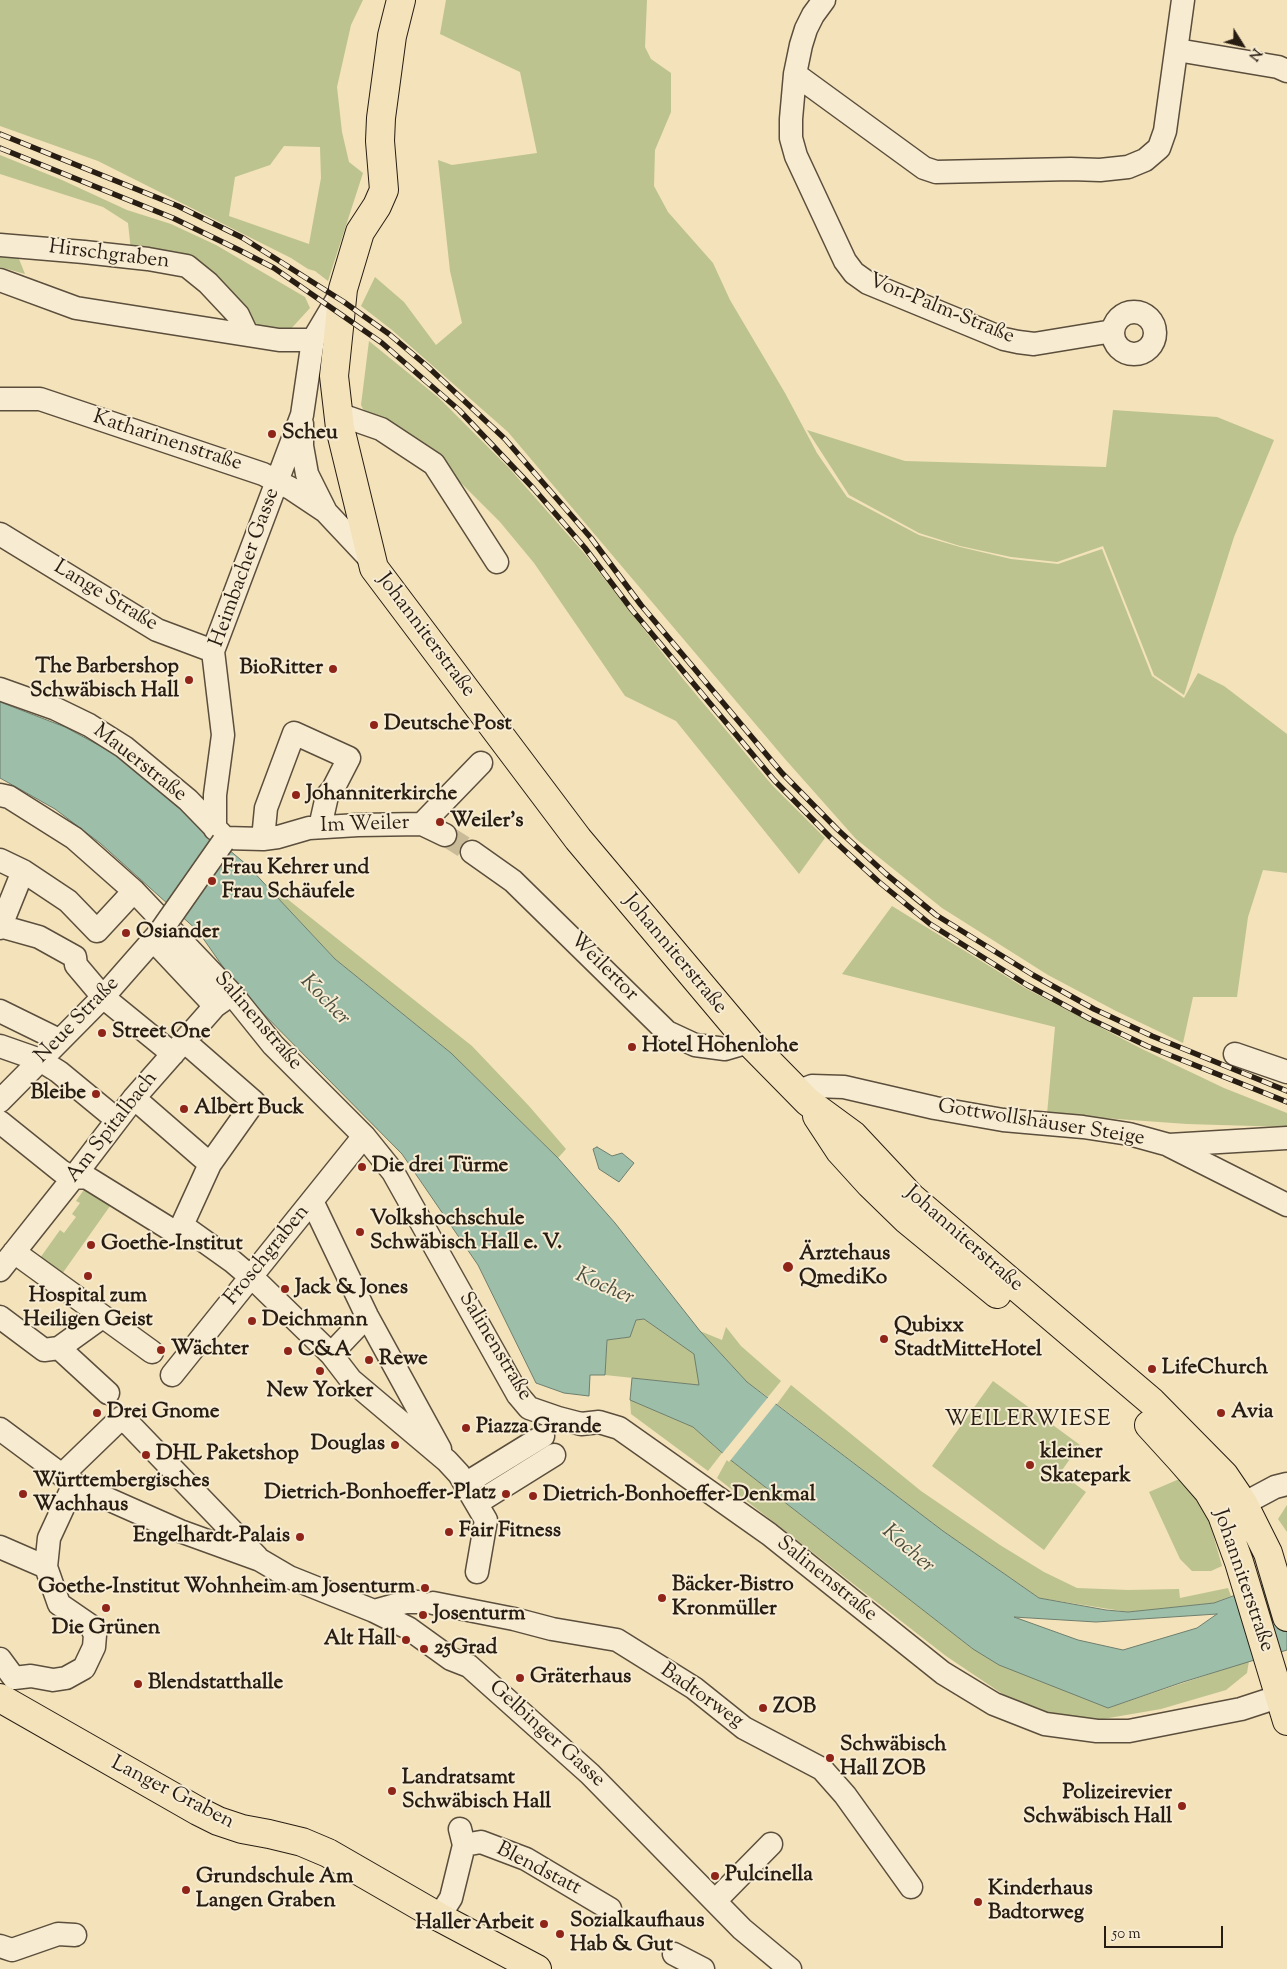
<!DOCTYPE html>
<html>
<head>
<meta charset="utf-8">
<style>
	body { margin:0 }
	#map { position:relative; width:1287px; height:1969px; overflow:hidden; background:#f3e2ba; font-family:"Sorts Mill Goudy",serif }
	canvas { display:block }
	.north { position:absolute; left:1217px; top:20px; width:50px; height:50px; -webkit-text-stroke:4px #f7ecd2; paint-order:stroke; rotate:126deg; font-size:14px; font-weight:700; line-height:20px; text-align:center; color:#281d12 }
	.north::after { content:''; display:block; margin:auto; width:18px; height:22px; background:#281d12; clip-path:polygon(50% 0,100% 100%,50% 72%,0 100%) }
	.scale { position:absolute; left:1104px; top:1926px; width:119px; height:22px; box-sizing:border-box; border:2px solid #281d12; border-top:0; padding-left:6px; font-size:15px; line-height:18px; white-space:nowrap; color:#281d12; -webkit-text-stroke:4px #f7ecd2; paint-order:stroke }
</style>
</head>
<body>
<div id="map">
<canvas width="1287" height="1969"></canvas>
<div class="north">N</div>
<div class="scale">50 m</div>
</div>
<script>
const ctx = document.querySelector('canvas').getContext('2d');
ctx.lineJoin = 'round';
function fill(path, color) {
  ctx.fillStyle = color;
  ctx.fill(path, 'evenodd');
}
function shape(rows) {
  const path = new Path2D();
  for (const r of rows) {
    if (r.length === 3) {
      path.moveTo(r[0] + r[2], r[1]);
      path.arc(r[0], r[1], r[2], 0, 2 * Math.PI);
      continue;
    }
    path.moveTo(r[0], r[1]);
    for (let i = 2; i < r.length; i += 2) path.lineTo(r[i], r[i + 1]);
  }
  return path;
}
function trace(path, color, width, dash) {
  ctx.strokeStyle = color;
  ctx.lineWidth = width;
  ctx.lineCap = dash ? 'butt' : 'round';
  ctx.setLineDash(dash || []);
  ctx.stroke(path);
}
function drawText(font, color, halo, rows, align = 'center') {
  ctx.font = font + ' "Sorts Mill Goudy",serif';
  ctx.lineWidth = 4;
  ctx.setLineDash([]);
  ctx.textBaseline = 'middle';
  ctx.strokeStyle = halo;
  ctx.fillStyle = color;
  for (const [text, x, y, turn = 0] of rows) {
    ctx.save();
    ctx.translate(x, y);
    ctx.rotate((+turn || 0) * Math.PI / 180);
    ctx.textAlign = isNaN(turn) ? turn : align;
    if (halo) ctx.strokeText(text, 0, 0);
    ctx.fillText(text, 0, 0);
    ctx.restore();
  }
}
const green = shape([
	[0,0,363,0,351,25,337,87,342,132,349,162,363,173,328,281,315,271,308,269,291,258,98,161,0,126],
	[284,146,320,147,321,178,309,244,229,216,235,177,270,165],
	[446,0,647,0,645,47,651,59,671,73,671,112,655,150,654,186,668,212,713,263,730,300,785,393,817,453,847,497,919,535,960,547,1011,559,1058,564,1102,549,1152,676,1184,698,1198,673,1224,686,1287,734,1287,873,1263,870,1248,917,1237,997,1193,997,1183,1043,1116,1011,1048,975,942,908,856,839,785,759,508,432,392,330,361,306,375,277,404,302,436,345,462,323,450,271,438,160,452,165,537,153,520,72,440,34],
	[0,155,62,180,127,210,171,224,216,245,305,297,310,308,289,331,252,330,225,293,131,251,128,223,103,207,0,174],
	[0,252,17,254,25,274,0,267],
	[369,341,439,398,509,468,584,553,683,679,772,785,825,838,799,874,676,721,625,696,534,563,500,522,454,476,363,409,361,405],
	[1113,410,1217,417,1274,440,1234,537,1184,695,1154,675,1103,546,1057,562,1011,557,960,546,919,533,849,495,807,430,905,461,1106,467],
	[276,890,472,1046,529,1106,566,1149,558,1158,451,1053,335,959,273,893],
	[892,906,1025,988,1142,1049,1224,1088,1287,1113,1287,1127,1187,1124,1047,1114,1055,1027,842,974],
	[90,1181,115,1199,62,1274,40,1258,60,1230,64,1233,76,1217,72,1214,80,1203,76,1201],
	[644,1319,695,1354,699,1385,605,1375,607,1340,630,1337,636,1320],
	[726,1327,741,1346,781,1381,768,1397,747,1382,700,1331,722,1340],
	[993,1381,1080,1445,1060,1473,1086,1492,1044,1550,932,1466],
	[791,1385,921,1491,1000,1545,1044,1572,1077,1588,1128,1590,1179,1589,1180,1598,1228,1588,1231,1596,1214,1603,1128,1612,1039,1598,943,1531,777,1404],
	[630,1400,693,1427,722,1453,708,1471,631,1414],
	[728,1458,973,1649,1108,1708,1249,1661,1247,1673,1226,1690,1161,1709,1097,1720,1048,1714,1004,1695,946,1656,717,1478],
	[1184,1477,1207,1513,1222,1566,1211,1571,1192,1571,1180,1559,1149,1492],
	[1287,1505,1287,1532,1278,1519]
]);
const water = shape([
	[0,702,65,727,115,754,247,865,335,959,451,1053,558,1158,615,1223,700,1331,747,1382,943,1531,1039,1598,1106,1610,1128,1612,1214,1603,1287,1576,1287,1650,1183,1682,1108,1708,999,1665,973,1649,728,1458,693,1427,630,1400,632,1378,699,1385,694,1354,644,1319,636,1320,630,1337,607,1340,605,1375,590,1375,589,1396,564,1393,536,1383,478,1265,402,1154,237,987,198,931,100,843,55,809,0,778,0,702],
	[1217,1614,1197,1628,1123,1650,1078,1640,1014,1617,1096,1622,1217,1614],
	[597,1147,612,1156,622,1153,634,1163,619,1182,599,1169,593,1149,597,1147]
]);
const pier = shape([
	[770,1395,778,1401,729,1462,721,1455]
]);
const minorTunnel = shape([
	[445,835,472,852]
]);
const minor = shape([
	[824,0,813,15,806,29,801,45,795,74,791,119,791,138,796,156,845,261,854,273,868,283,1004,339,1018,342,1034,344,1113,331],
	[1177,50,1278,67,1287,71],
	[795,74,924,168,936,172,1071,169,1100,170,1128,167,1145,160,1159,148,1165,131,1183,0],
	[0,245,84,252,148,259,187,266,208,283,238,315,247,334],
	[0,280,76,308,279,340,313,340],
	[1134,333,21],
	[0,399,40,399,263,474,292,489,325,511,371,560],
	[338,414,381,429,434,464,497,562],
	[302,424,302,446,307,474,325,510],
	[0,534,157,630,213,651],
	[0,689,56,709,89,725,124,747,188,800,222,835],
	[0,795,9,797,74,838,134,891,232,994,273,1045,364,1136,393,1172,518,1395,529,1408,558,1418,581,1424,599,1422,619,1428,769,1534,943,1673,994,1704,1045,1724,1097,1731,1129,1731,1241,1709,1287,1694],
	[422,824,481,763],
	[215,829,215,795,223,735,213,651,302,415,313,340,341,293],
	[225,838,263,839,278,837,309,828,358,825,422,824,445,835],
	[263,839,266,808,294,733,349,758,333,789,327,796,320,827],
	[472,852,513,881,667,1032,695,1045,725,1049,749,1042],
	[0,860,23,871,68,901,97,931,134,891],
	[0,926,39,937,75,957,76,965,103,997,173,1054],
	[0,928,23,871],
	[153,940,215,1006],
	[0,1011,59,1040],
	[184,1041,254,1102,210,1164],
	[0,1046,40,1060,59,1072,116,1119],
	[1235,1054,1287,1072],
	[797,1092,812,1086,844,1087,935,1108,1003,1120,1083,1127,1129,1134,1169,1145,1287,1138],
	[0,1101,103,997,160,932],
	[0,1122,61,1171,73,1178],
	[1170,1146,1287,1205],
	[73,1178,86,1177,178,1234,210,1164,134,1098],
	[312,1201,367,1316,440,1449],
	[183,1226,232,1261,259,1284,331,1354,351,1380,447,1461,459,1474,486,1520,477,1572],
	[14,1252,152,1352],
	[0,1270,73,1178,134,1098,215,1006,232,994],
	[0,1317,44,1350,59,1348,102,1317],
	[59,1348,108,1393],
	[331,1354,367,1316],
	[172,1375,364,1136],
	[0,1429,74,1484,180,1531,260,1560,289,1577,374,1611,408,1628,451,1659,469,1666,590,1774,742,1929,790,1969],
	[62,1475,121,1418,131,1426,257,1557],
	[465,1484,543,1436],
	[477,1503,554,1455],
	[1230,1511,1275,1487,1287,1484],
	[0,1547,46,1567,49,1538,74,1484],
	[433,1603,514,1619,552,1629,617,1640,694,1688,744,1728,822,1769,845,1795,911,1887],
	[374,1611,406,1602,419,1602],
	[0,1659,14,1678],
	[14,1678,31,1676,53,1680,66,1678,84,1668,94,1647,95,1635,91,1626,59,1604,46,1567],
	[464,1845,481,1842,526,1859,610,1909],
	[715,1901,771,1844],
	[439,1917,451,1898,464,1845,460,1829],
	[0,1946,12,1950,58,1934,75,1935],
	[674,1954,703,1969]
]);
const major = shape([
	[401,0,392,36,381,118,380,141,384,190,377,206,360,232,343,289,334,376,340,428,374,568,578,839,749,1042,808,1102,853,1135,912,1198,1152,1402,1224,1475,1243,1503,1268,1553,1287,1617],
	[817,1116,840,1151,870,1184,907,1220,997,1294],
	[1149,1425,1180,1459,1208,1491,1222,1515,1239,1562,1287,1721],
	[0,1698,198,1811,218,1821,242,1829,269,1834,302,1842,328,1853,439,1917,537,1969]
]);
const rail = shape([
	[0,134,178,206,243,238,344,302,389,334,427,366,505,439,591,538,641,605,782,773,837,829,886,874,936,915,1033,975,1094,1009,1152,1036,1287,1091],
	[0,148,173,218,239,250,274,268,382,343,459,410,534,489,585,548,632,610,774,780,830,837,879,882,930,924,1027,985,1090,1019,1147,1046,1287,1102]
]);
const minorBridge = shape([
	[160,932,223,842]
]);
const markers = [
	[272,434,5,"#8f2418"],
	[333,669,5,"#8f2418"],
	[189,680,5,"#8f2418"],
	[374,725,5,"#8f2418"],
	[296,795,5,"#8f2418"],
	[440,822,5,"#8f2418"],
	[212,881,5,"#8f2418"],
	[126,933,5,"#8f2418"],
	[102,1033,5,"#8f2418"],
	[632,1047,5,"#8f2418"],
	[96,1094,5,"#8f2418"],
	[184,1109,5,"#8f2418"],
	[362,1167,5,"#8f2418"],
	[360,1232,5,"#8f2418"],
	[91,1245,5,"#8f2418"],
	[788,1267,6,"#8f2418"],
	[88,1276,5,"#8f2418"],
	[285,1289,5,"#8f2418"],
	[252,1321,5,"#8f2418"],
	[884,1339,5,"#8f2418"],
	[161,1350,5,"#8f2418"],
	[288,1351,5,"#8f2418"],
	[369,1360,5,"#8f2418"],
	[1152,1369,5,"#8f2418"],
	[320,1371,5,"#8f2418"],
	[97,1413,5,"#8f2418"],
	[1221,1413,5,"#8f2418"],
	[466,1428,5,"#8f2418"],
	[395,1445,5,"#8f2418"],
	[146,1455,5,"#8f2418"],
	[1030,1465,5,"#8f2418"],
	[23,1494,5,"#8f2418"],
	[506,1494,5,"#8f2418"],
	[533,1496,5,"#8f2418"],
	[449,1532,5,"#8f2418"],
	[300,1537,5,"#8f2418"],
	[425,1588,5,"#8f2418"],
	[662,1598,5,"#8f2418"],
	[106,1608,5,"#8f2418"],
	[423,1615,5,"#8f2418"],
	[406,1640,5,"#8f2418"],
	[424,1649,5,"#8f2418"],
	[520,1678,5,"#8f2418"],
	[138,1684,5,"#8f2418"],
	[763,1708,5,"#8f2418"],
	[830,1758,5,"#8f2418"],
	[392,1791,5,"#8f2418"],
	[1182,1806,5,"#8f2418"],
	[715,1876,5,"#8f2418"],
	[186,1890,5,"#8f2418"],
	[978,1902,5,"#8f2418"],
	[544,1924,5,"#8f2418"],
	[560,1934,5,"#8f2418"]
];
const streetNames = [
	["Hirschgraben",109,256,7],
	["Von-Palm-Straße",941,310,22],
	["Katharinenstraße",167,442,18],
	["Heimbacher Gasse",246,568,-70],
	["Lange Straße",105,597,31],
	["Johanniterstraße",425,636,53],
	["Mauerstraße",139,764,38],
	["Im Weiler",365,826,-2],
	["Johanniterstraße",674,955,50],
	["Weilertor",603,968,45],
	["Neue Straße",78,1021,-46],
	["Salinenstraße",257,1022,49],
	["Gottwollshäuser Steige",1041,1124,9],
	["Am Spitalbach",113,1128,-52],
	["Johanniterstraße",963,1240,41],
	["Froschgraben",268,1256,-51],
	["Salinenstraße",494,1347,59],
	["Salinenstraße",826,1580,39],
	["Johanniterstraße",1242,1581,71],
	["Badtorweg",701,1697,35],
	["Gelbinger Gasse",546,1735,42],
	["Langer Graben",172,1794,27],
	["Blendstatt",538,1870,27]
];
const poiNames = [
	["Scheu",282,434],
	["The Barbershop",179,668,"right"],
	["Schwäbisch Hall",179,692,"right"],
	["BioRitter",323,669,"right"],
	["Deutsche Post",384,725],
	["Johanniterkirche",306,795],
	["Weiler's",450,822],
	["Frau Kehrer und",222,869],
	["Frau Schäufele",222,893],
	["Osiander",136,933],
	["Street One",112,1033],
	["Hotel Hohenlohe",642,1047],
	["Bleibe",86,1094,"right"],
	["Albert Buck",194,1109],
	["Die drei Türme",372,1167],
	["Volkshochschule",370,1220],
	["Schwäbisch Hall e. V.",370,1244],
	["Goethe-Institut",101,1245],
	["Ärztehaus",799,1255],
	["QmediKo",799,1279],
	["Jack & Jones",295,1289],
	["Hospital zum",88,1297,"center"],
	["Heiligen Geist",88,1321,"center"],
	["Deichmann",262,1321],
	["Qubixx",894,1327],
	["StadtMitteHotel",894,1351],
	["Wächter",171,1350],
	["C&A",298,1351],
	["Rewe",379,1360],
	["LifeChurch",1162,1369],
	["New Yorker",320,1392,"center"],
	["Drei Gnome",107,1413],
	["Avia",1231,1413],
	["Piazza Grande",476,1428],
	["Douglas",385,1445,"right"],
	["kleiner",1040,1453],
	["Skatepark",1040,1477],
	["DHL Paketshop",156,1455],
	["Württembergisches",33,1482],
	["Wachhaus",33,1506],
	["Dietrich-Bonhoeffer-Platz",496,1494,"right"],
	["Dietrich-Bonhoeffer-Denkmal",543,1496],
	["Fair Fitness",459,1532],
	["Engelhardt-Palais",290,1537,"right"],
	["Bäcker-Bistro",672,1586],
	["Kronmüller",672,1610],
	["Goethe-Institut Wohnheim am Josenturm",415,1588,"right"],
	["Josenturm",433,1615],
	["Die Grünen",106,1629,"center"],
	["Alt Hall",396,1640,"right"],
	["25Grad",434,1649],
	["Gräterhaus",530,1678],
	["Blendstatthalle",148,1684],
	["ZOB",773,1708],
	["Schwäbisch",840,1746],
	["Hall ZOB",840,1770],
	["Landratsamt",402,1779],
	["Schwäbisch Hall",402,1803],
	["Polizeirevier",1172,1794,"right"],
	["Schwäbisch Hall",1172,1818,"right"],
	["Pulcinella",725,1876],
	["Grundschule Am",196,1878],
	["Langen Graben",196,1902],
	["Kinderhaus",988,1890],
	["Badtorweg",988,1914],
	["Sozialkaufhaus",570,1922],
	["Hab & Gut",570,1946],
	["Haller Arbeit",534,1924,"right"]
];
const waterNames = [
	["Kocher",324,1001,46],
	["Kocher",604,1288,24],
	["Kocher",907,1550,41]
];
const neighbourhoodNames = [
	["WEILERWIESE",1028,1421]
];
fill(green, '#bcc38f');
fill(water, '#9dbfaa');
trace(water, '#6e7e6d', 1);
fill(pier, '#f3e2ba');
trace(minorTunnel, '#cabb98', 22, [22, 11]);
trace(minor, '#5b4e3c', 25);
trace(major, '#281d12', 30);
trace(minor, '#f7ecd2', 22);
trace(major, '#f3e2ba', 28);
trace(rail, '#281d12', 5.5);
trace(rail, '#f7ecd2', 4, [11]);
trace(minorBridge, '#5b4e3c', 25, []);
trace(minorBridge, '#f7ecd2', 22);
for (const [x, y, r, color] of markers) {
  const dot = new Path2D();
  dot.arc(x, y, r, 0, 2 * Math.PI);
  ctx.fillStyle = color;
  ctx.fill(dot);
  trace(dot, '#f7ecd2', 2);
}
drawText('21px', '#281d12', '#f7ecd2', streetNames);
drawText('bold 21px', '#281d12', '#f7ecd2', poiNames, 'left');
drawText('italic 22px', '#4b4e40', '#f7ecd2', waterNames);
ctx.letterSpacing = '1px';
drawText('22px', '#281d12', '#f7ecd2', neighbourhoodNames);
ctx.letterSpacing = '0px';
</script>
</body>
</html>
